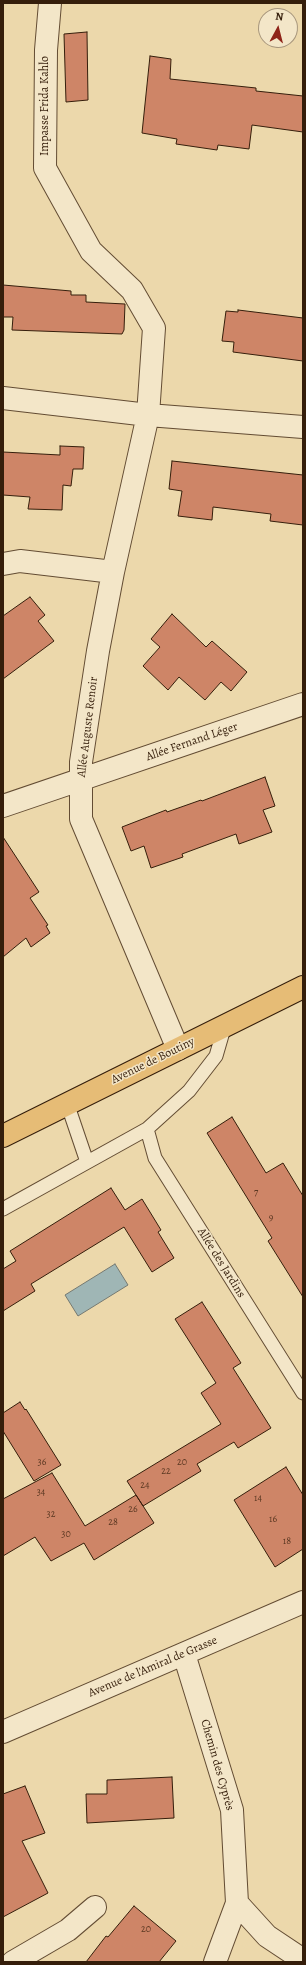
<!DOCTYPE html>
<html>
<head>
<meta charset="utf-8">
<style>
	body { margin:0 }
	#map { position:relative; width:306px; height:1965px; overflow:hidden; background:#ecd8ab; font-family:Alegreya,serif }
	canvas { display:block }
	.frame { position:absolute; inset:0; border:4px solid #351e0b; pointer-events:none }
	.north { position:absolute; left:258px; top:8px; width:40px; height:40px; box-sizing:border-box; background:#f3e6c8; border:1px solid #a7967c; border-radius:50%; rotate:7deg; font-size:11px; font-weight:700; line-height:16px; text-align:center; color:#351e0b }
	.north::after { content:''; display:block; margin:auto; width:14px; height:18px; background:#8f2418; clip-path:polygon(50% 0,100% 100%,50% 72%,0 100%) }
</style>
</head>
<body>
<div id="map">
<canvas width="306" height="1965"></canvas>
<div class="frame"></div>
<div class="north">N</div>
</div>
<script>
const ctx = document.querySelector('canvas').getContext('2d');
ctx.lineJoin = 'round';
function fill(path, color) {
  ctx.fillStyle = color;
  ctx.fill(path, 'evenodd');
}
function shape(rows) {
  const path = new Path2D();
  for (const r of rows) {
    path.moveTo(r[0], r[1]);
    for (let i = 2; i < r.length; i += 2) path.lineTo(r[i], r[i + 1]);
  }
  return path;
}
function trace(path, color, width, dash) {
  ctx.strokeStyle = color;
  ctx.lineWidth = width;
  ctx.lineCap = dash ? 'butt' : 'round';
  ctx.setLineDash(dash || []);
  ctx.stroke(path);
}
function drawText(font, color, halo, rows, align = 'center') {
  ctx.font = font + ' Alegreya,serif';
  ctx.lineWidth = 3;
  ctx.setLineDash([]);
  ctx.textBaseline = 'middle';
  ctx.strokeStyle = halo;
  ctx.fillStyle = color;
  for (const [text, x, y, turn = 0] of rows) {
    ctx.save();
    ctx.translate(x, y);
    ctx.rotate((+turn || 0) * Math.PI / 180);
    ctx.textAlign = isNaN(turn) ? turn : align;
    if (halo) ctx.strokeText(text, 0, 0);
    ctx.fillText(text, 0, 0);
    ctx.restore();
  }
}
const water = shape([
	[115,1264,128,1285,78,1316,65,1295,115,1264]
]);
const building = shape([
	[87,32,88,100,66,102,64,34,87,32],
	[150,56,171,59,170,79,256,88,256,91,303,96,303,132,252,125,249,149,218,145,217,150,176,144,177,139,142,133,150,56],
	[3,285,71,291,71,295,86,295,86,302,125,304,124,330,122,334,12,330,13,317,3,317,3,285],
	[238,310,303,318,303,361,233,352,234,342,222,341,226,311,238,312,238,310],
	[60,446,84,447,83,469,73,469,71,486,63,485,62,510,28,509,30,497,3,495,3,452,60,455,60,446],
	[172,461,303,475,303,525,270,521,271,514,213,507,212,520,178,516,182,491,169,489,172,461],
	[30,597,45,615,38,621,54,641,3,679,3,616,30,597],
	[172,614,206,647,212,641,247,672,231,691,221,682,205,700,179,677,168,690,143,666,160,647,151,639,172,614],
	[265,777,275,806,263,810,272,832,239,844,236,834,182,854,183,857,151,868,144,846,131,851,122,827,166,810,167,812,201,800,202,801,265,777],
	[3,837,39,892,30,898,48,925,46,926,50,933,31,947,26,938,3,957,3,837],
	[232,1117,266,1173,283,1163,303,1196,303,1297,268,1241,272,1238,207,1133,232,1117],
	[111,1188,125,1210,142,1199,161,1230,158,1232,174,1258,152,1272,124,1227,31,1284,35,1291,3,1311,3,1269,16,1261,10,1251,111,1188],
	[202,1302,241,1363,233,1368,271,1428,238,1448,234,1442,197,1464,201,1471,143,1506,127,1481,221,1424,201,1393,216,1383,175,1319,202,1302],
	[20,1402,25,1410,26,1409,61,1465,34,1481,3,1431,3,1413,20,1402],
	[286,1467,303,1495,303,1549,275,1567,234,1500,286,1467],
	[52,1473,85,1526,136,1495,154,1523,94,1560,84,1543,51,1561,35,1537,3,1556,3,1499,52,1473],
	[172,1777,174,1818,87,1823,86,1794,107,1794,107,1780,172,1777],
	[25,1786,45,1833,22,1841,48,1893,3,1917,3,1794,25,1786],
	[134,1906,176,1941,159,1962,86,1962,106,1936,108,1937,134,1906]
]);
const lane = shape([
	[67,1103,87,1162],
	[147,1129,155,1158,303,1393],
	[3,1209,147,1129,189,1091,216,1056,225,1025]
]);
const street = shape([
	[50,3,46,50,45,168,91,251,132,290,154,328,148,415,113,572,98,651,81,762,81,819,178,1049],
	[3,398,148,415,303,427],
	[3,564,20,561,113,572],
	[3,806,303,704],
	[184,1654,232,1810,237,1903,267,1936,303,1960],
	[3,1732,303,1602],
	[13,1962,68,1930,95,1907],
	[215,1962,237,1903]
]);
const primary = shape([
	[3,1136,303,987]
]);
const numberNames = [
	["7",256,1193],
	["9",271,1218],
	["36",42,1463],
	["20",182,1463],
	["22",166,1472],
	["24",145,1486],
	["34",41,1493],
	["14",258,1499],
	["26",133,1510],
	["32",51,1515],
	["16",273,1520],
	["28",113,1523],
	["30",66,1535],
	["18",287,1542],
	["20",146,1930]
];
const streetNames = [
	["Impasse Frida Kahlo",45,106,-90],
	["Allée Auguste Renoir",88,727,-83],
	["Allée Fernand Léger",192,742,-19],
	["Avenue de Boutiny",153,1061,-26],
	["Allée des Jardins",221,1263,58],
	["Avenue de l'Amiral de Grasse",153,1667,-23],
	["Chemin des Cyprès",217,1765,74]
];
fill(water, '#9fb6b5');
trace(water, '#757971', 1);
fill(building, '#ce8567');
trace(building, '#351e0b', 1);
trace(lane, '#634c33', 15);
trace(street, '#634c33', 24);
trace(primary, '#351e0b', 24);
trace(lane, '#f3e6c8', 13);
trace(street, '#f3e6c8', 22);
trace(primary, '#e6bc76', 22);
drawText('10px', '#5b3822', null, numberNames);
drawText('12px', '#351e0b', '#f3e6c8', streetNames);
</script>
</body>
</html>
